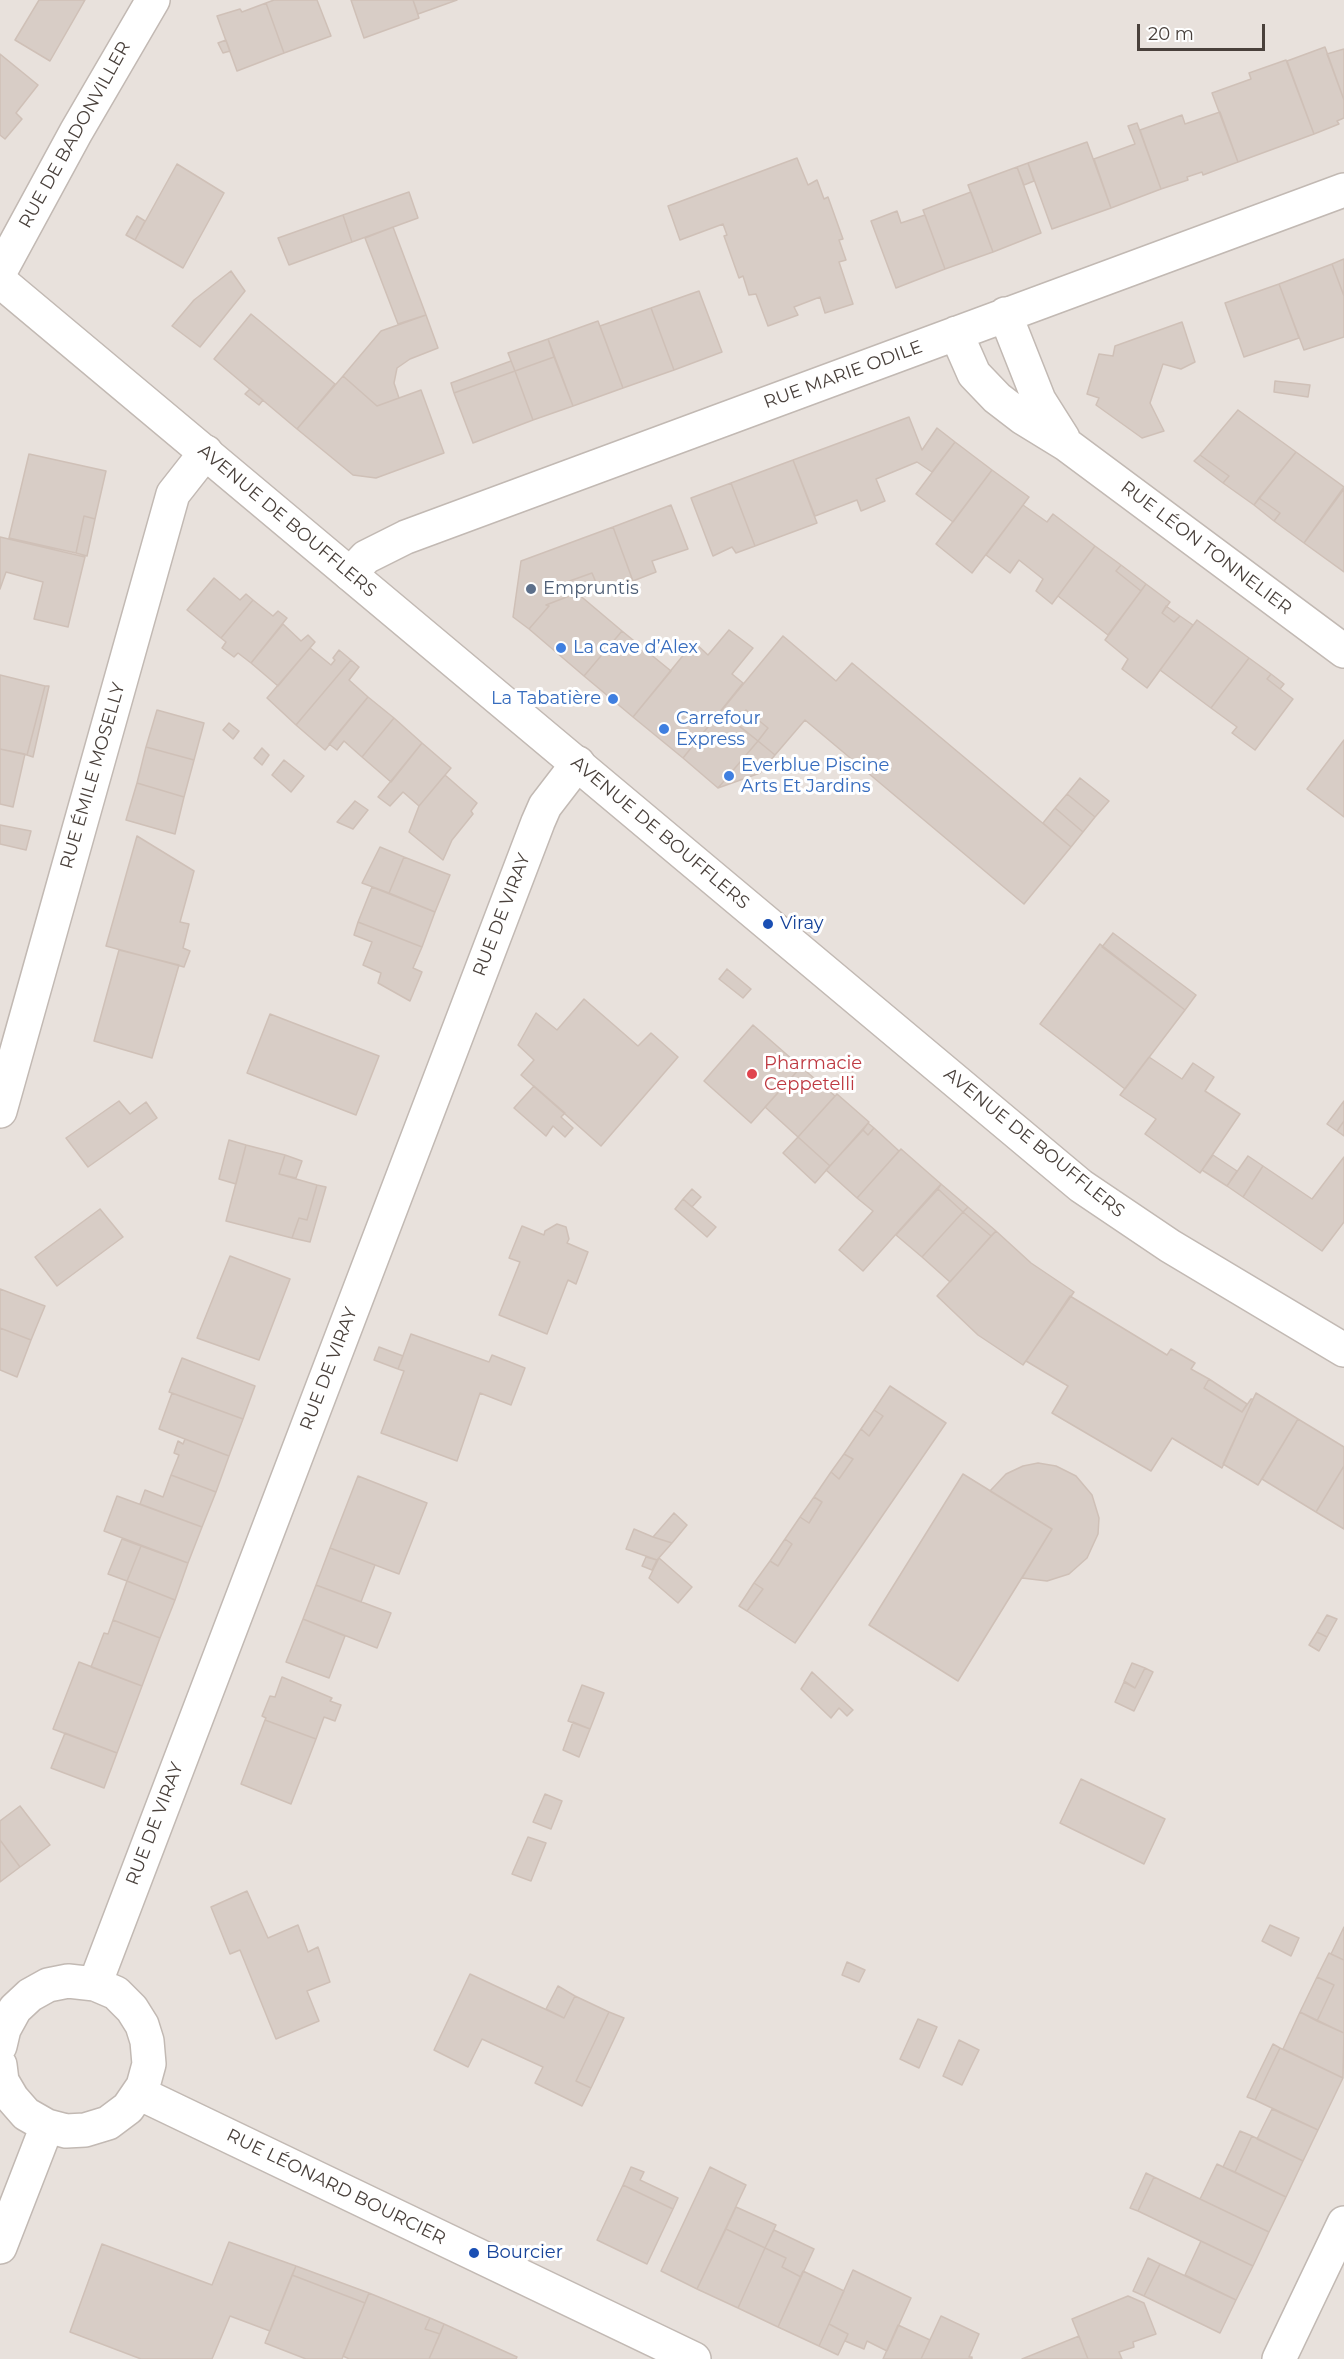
<!DOCTYPE html>
<html>
<head>
<meta charset="utf-8">
<style>
	body { margin:0 }
	#map { position:relative; width:1344px; height:2359px; overflow:hidden; background:#f5f0ed; font-family:Montserrat,sans-serif }
	canvas { display:block }
	.scale { position:absolute; left:1137px; top:24px; width:128px; height:27px; box-sizing:border-box; border:3px solid #49403b; border-top:0; padding-left:8px; font-size:18px; line-height:21px; white-space:nowrap; color:#49403b; -webkit-text-stroke:4px #fff; paint-order:stroke }
</style>
</head>
<body>
<div id="map">
<canvas width="1344" height="2359"></canvas>
<div class="scale">20 m</div>
</div>
<script>
const ctx = document.querySelector('canvas').getContext('2d');
ctx.lineJoin = 'round';
function fill(path, color) {
  ctx.fillStyle = color;
  ctx.fill(path, 'evenodd');
}
function shape(rows) {
  const path = new Path2D();
  for (const r of rows) {
    path.moveTo(r[0], r[1]);
    for (let i = 2; i < r.length; i += 2) path.lineTo(r[i], r[i + 1]);
  }
  return path;
}
function trace(path, color, width, dash) {
  ctx.strokeStyle = color;
  ctx.lineWidth = width;
  ctx.lineCap = dash ? 'butt' : 'round';
  ctx.setLineDash(dash || []);
  ctx.stroke(path);
}
function drawText(font, color, halo, rows, align = 'center') {
  ctx.font = font + ' Montserrat,sans-serif';
  ctx.lineWidth = 6;
  ctx.setLineDash([]);
  ctx.textBaseline = 'middle';
  ctx.strokeStyle = halo;
  ctx.fillStyle = color;
  for (const [text, x, y, turn = 0] of rows) {
    ctx.save();
    ctx.translate(x, y);
    ctx.rotate((+turn || 0) * Math.PI / 180);
    ctx.textAlign = isNaN(turn) ? turn : align;
    if (halo) ctx.strokeText(text, 0, 0);
    ctx.fillText(text, 0, 0);
    ctx.restore();
  }
}
const residential = shape([
	[0,0,1344,0,1344,2359,0,2359]
]);
const building = shape([
	[39,0,85,0,50,61,15,40,39,0],
	[274,0,317,0,331,36,284,53,266,3,274,0],
	[351,0,413,0,419,18,364,38,351,0],
	[413,0,457,0,418,14,413,0],
	[266,3,284,53,237,71,217,16,240,9,242,12,266,3],
	[226,40,230,51,223,53,218,43,226,40],
	[1325,47,1344,100,1344,118,1337,121,1339,124,1314,134,1287,61,1325,47],
	[1344,49,1344,100,1327,54,1344,49],
	[0,54,38,85,16,113,22,119,5,139,0,135,0,54],
	[1286,60,1314,134,1238,162,1212,93,1251,79,1249,73,1286,60],
	[1220,112,1238,162,1203,175,1202,172,1187,177,1188,180,1161,189,1140,130,1182,115,1185,124,1220,112],
	[1137,123,1161,189,1111,208,1094,159,1135,144,1128,126,1137,123],
	[1087,142,1111,208,1052,229,1028,163,1087,142],
	[797,158,808,185,817,180,824,199,828,197,843,239,839,240,846,260,839,262,853,304,825,313,820,297,794,307,798,315,768,326,756,294,749,295,743,276,739,278,724,236,727,235,723,224,680,240,668,206,797,158],
	[1028,163,1034,181,1024,185,1017,167,1028,163],
	[177,164,224,193,183,268,135,240,177,164],
	[1017,167,1041,233,993,252,968,185,1017,167],
	[409,192,418,218,352,242,343,215,409,192],
	[971,192,993,252,945,269,923,210,971,192],
	[897,211,901,223,925,215,945,269,896,288,871,221,897,211],
	[343,215,352,242,289,265,278,238,343,215],
	[137,216,145,221,135,240,126,235,137,216],
	[393,227,426,315,398,324,365,238,393,227],
	[1344,259,1344,296,1332,264,1344,259],
	[1332,264,1344,296,1344,337,1304,350,1279,284,1332,264],
	[231,271,245,291,200,347,172,326,194,300,231,271],
	[1279,284,1299,338,1244,357,1225,303,1279,284],
	[699,291,722,352,674,370,651,308,699,291],
	[651,308,674,370,623,388,600,326,651,308],
	[251,314,335,384,297,429,214,359,251,314],
	[426,315,438,348,410,359,397,368,394,383,399,398,377,406,343,376,381,331,426,315],
	[598,321,623,388,573,406,548,339,598,321],
	[1182,322,1195,362,1181,369,1163,364,1150,403,1164,431,1142,438,1096,405,1099,398,1087,394,1099,354,1113,356,1115,346,1182,322],
	[548,339,554,357,515,371,508,353,548,339],
	[554,357,573,406,533,420,515,371,554,357],
	[511,361,515,371,454,393,451,383,511,361],
	[515,371,533,420,473,443,454,393,515,371],
	[343,376,377,406,421,390,444,453,376,478,353,475,297,429,343,376],
	[1275,381,1310,385,1308,397,1274,392,1275,381],
	[250,389,263,400,259,405,245,394,250,389],
	[1238,410,1296,452,1254,505,1223,483,1229,476,1200,455,1238,410],
	[909,417,922,450,937,428,955,442,932,472,917,462,876,479,885,501,861,511,857,500,815,516,793,460,909,417],
	[955,442,992,470,953,522,916,494,955,442],
	[1296,452,1344,487,1304,543,1274,521,1280,513,1259,498,1296,452],
	[29,454,106,471,95,519,84,516,76,553,9,538,29,454],
	[1200,455,1229,476,1223,483,1194,461,1200,455],
	[793,460,817,523,755,546,731,483,793,460],
	[992,470,1029,497,972,573,936,544,992,470],
	[731,483,755,546,736,553,732,547,713,556,691,498,731,483],
	[1344,489,1344,572,1304,543,1344,489],
	[1259,498,1280,513,1274,521,1254,505,1259,498],
	[671,505,688,549,652,561,656,572,633,581,613,527,671,505],
	[1023,505,1047,522,1053,514,1095,546,1052,604,1036,591,1043,579,1019,560,1010,573,986,555,1023,505],
	[84,516,95,519,87,556,76,553,84,516],
	[613,527,633,581,601,594,592,573,564,583,577,593,546,605,549,606,529,629,513,617,521,561,613,527],
	[0,537,85,557,68,627,34,619,43,582,6,572,0,589,0,537],
	[1095,546,1121,565,1116,571,1141,591,1108,635,1058,596,1095,546],
	[1121,565,1146,584,1141,591,1116,571,1121,565],
	[592,573,597,585,577,593,564,583,592,573],
	[214,578,240,600,246,594,253,600,221,638,187,610,214,578],
	[1146,584,1170,602,1162,613,1174,622,1180,616,1193,625,1147,688,1122,669,1128,659,1105,640,1146,584],
	[577,593,622,631,584,676,529,629,549,606,546,605,577,593],
	[253,600,273,616,278,611,287,618,251,663,238,653,234,657,222,648,226,642,221,638,253,600],
	[1166,606,1180,616,1174,622,1162,613,1166,606],
	[1197,620,1249,658,1211,708,1160,670,1197,620],
	[283,624,301,641,308,635,315,642,278,686,251,663,283,624],
	[729,630,753,648,732,674,743,683,683,758,633,717,694,642,708,655,729,630],
	[622,631,671,671,633,717,584,676,622,631],
	[783,636,836,681,852,663,1071,847,1024,904,805,720,775,755,758,741,768,728,746,710,735,723,721,711,783,636],
	[310,648,331,665,335,660,333,658,339,650,351,660,296,725,267,698,310,648],
	[1249,658,1271,674,1267,679,1293,699,1255,750,1232,733,1237,727,1211,708,1249,658],
	[351,660,359,667,349,680,368,697,325,750,296,725,351,660],
	[1271,674,1284,684,1280,689,1267,679,1271,674],
	[0,675,45,686,27,755,0,749,0,675],
	[45,686,49,686,33,757,27,755,45,686],
	[368,697,394,718,362,757,344,741,337,750,329,744,368,697],
	[157,710,204,723,194,760,146,747,157,710],
	[746,710,768,728,758,741,735,723,746,710],
	[721,711,758,741,718,788,683,758,721,711],
	[394,718,422,743,391,782,362,757,394,718],
	[229,723,239,731,233,739,223,730,229,723],
	[1344,740,1344,817,1307,789,1344,740],
	[758,741,775,755,760,773,718,788,758,741],
	[422,743,451,768,419,806,403,792,390,806,378,797,422,743],
	[146,747,194,760,184,797,137,783,146,747],
	[262,748,269,755,262,765,254,758,262,748],
	[0,749,25,754,13,807,0,804,0,749],
	[284,760,304,776,291,792,272,775,284,760],
	[445,775,477,803,471,811,473,814,452,840,443,860,409,832,419,806,445,775],
	[1080,778,1109,801,1095,817,1067,794,1080,778],
	[137,783,184,797,175,834,126,820,137,783],
	[1067,794,1095,817,1083,832,1055,808,1067,794],
	[355,801,368,810,353,829,337,822,355,801],
	[1055,808,1083,832,1071,847,1043,823,1055,808],
	[0,825,31,831,26,850,0,844,0,825],
	[137,836,194,871,180,922,189,924,183,948,190,951,184,967,106,946,137,836],
	[380,847,404,857,389,893,362,883,380,847],
	[404,857,450,875,435,912,389,893,404,857],
	[372,887,435,912,422,947,358,922,372,887],
	[358,922,422,947,413,968,422,972,410,1001,378,983,381,973,363,965,372,942,354,935,358,922],
	[1113,933,1196,995,1185,1010,1102,947,1113,933],
	[1100,944,1185,1010,1125,1089,1040,1024,1100,944],
	[119,950,179,965,152,1058,94,1041,119,950],
	[727,969,751,989,743,998,719,979,727,969],
	[584,999,638,1046,651,1033,678,1057,601,1146,521,1075,534,1060,518,1045,536,1013,557,1030,584,999],
	[270,1014,379,1056,356,1115,247,1073,270,1014],
	[753,1025,801,1067,751,1123,704,1081,753,1025],
	[1149,1057,1182,1079,1193,1063,1214,1077,1205,1091,1240,1114,1200,1173,1145,1134,1156,1119,1120,1095,1149,1057],
	[801,1067,835,1096,798,1137,765,1107,801,1067],
	[534,1086,565,1113,561,1117,573,1128,565,1137,553,1126,546,1136,514,1108,534,1086],
	[837,1094,869,1122,830,1166,798,1137,837,1094],
	[119,1101,130,1114,146,1102,157,1118,88,1167,66,1138,119,1101],
	[1344,1101,1344,1121,1337,1131,1327,1124,1344,1101],
	[1344,1121,1344,1136,1337,1131,1344,1121],
	[868,1123,874,1128,868,1135,863,1130,868,1123],
	[874,1128,899,1151,857,1198,826,1170,863,1130,868,1135,874,1128],
	[798,1137,830,1166,815,1183,783,1153,798,1137],
	[229,1140,246,1145,236,1184,219,1179,229,1140],
	[246,1145,285,1155,279,1174,317,1185,307,1220,299,1218,292,1238,226,1221,246,1145],
	[901,1149,941,1184,863,1271,839,1250,873,1211,857,1198,901,1149],
	[285,1155,302,1161,296,1178,279,1174,285,1155],
	[1213,1155,1237,1171,1227,1186,1202,1170,1213,1155],
	[1248,1156,1263,1166,1243,1197,1227,1186,1248,1156],
	[1344,1157,1344,1222,1322,1251,1243,1197,1263,1166,1312,1199,1344,1157],
	[941,1184,968,1207,963,1212,938,1189,941,1184],
	[317,1185,326,1187,310,1242,292,1238,299,1218,307,1220,317,1185],
	[692,1189,701,1197,692,1207,683,1199,692,1189],
	[938,1189,963,1212,922,1257,896,1235,938,1189],
	[683,1199,716,1227,707,1237,675,1209,683,1199],
	[968,1207,996,1231,991,1236,963,1212,968,1207],
	[100,1209,123,1237,57,1286,35,1257,100,1209],
	[963,1212,991,1236,950,1282,922,1257,963,1212],
	[557,1224,566,1227,569,1239,567,1243,588,1252,576,1284,568,1280,547,1334,499,1315,520,1262,509,1258,522,1226,544,1235,545,1231,557,1224],
	[996,1231,1031,1263,1074,1292,1023,1365,978,1335,937,1296,996,1231],
	[230,1256,290,1279,259,1360,197,1338,230,1256],
	[0,1289,45,1306,31,1340,0,1328,0,1289],
	[1070,1296,1167,1355,1171,1349,1195,1363,1191,1369,1209,1379,1204,1388,1242,1412,1251,1399,1253,1399,1222,1468,1172,1438,1151,1471,1052,1413,1068,1386,1026,1361,1070,1296],
	[0,1328,31,1340,17,1377,0,1370,0,1328],
	[411,1334,489,1362,492,1355,525,1368,511,1405,480,1393,457,1461,381,1433,404,1371,398,1369,411,1334],
	[379,1347,403,1356,398,1369,374,1360,379,1347],
	[182,1358,255,1386,243,1419,169,1392,182,1358],
	[1209,1379,1247,1404,1242,1412,1204,1388,1209,1379],
	[890,1386,946,1423,795,1643,747,1611,763,1589,754,1583,770,1561,778,1566,792,1544,785,1539,800,1517,809,1523,822,1502,814,1497,831,1472,839,1479,853,1459,844,1454,861,1429,869,1436,883,1416,874,1410,890,1386],
	[172,1393,243,1419,229,1456,159,1429,172,1393],
	[1256,1393,1298,1419,1258,1485,1223,1464,1256,1393],
	[874,1410,883,1416,869,1436,861,1429,874,1410],
	[1298,1419,1344,1447,1344,1466,1316,1512,1262,1479,1298,1419],
	[185,1439,229,1456,216,1492,171,1475,179,1455,174,1453,178,1441,183,1444,185,1439],
	[844,1454,853,1459,839,1479,831,1472,844,1454],
	[1038,1463,1056,1466,1076,1476,1092,1495,1099,1518,1098,1534,1087,1558,1069,1574,1047,1581,1022,1578,1052,1529,990,1491,1006,1474,1023,1466,1038,1463],
	[1344,1466,1344,1529,1316,1512,1344,1466],
	[963,1474,1052,1529,958,1681,869,1625,963,1474],
	[171,1475,216,1492,202,1527,140,1504,145,1490,163,1497,171,1475],
	[358,1476,427,1503,399,1574,330,1548,358,1476],
	[117,1496,202,1527,188,1563,104,1531,117,1496],
	[814,1497,822,1502,809,1523,800,1517,814,1497],
	[674,1513,687,1525,672,1543,653,1537,674,1513],
	[634,1529,653,1537,672,1543,657,1560,626,1549,634,1529],
	[122,1539,141,1546,127,1581,108,1574,122,1539],
	[785,1539,792,1544,778,1566,770,1561,785,1539],
	[141,1546,188,1563,175,1600,127,1581,141,1546],
	[330,1548,375,1565,361,1602,316,1585,330,1548],
	[646,1557,657,1560,652,1570,642,1566,646,1557],
	[659,1558,692,1587,678,1603,649,1578,659,1558],
	[127,1581,175,1600,160,1638,113,1620,127,1581],
	[754,1583,763,1589,747,1611,739,1606,754,1583],
	[316,1585,391,1613,377,1648,303,1619,316,1585],
	[1327,1615,1337,1619,1327,1637,1317,1632,1327,1615],
	[303,1619,345,1636,329,1678,286,1662,303,1619],
	[113,1620,160,1638,142,1686,91,1667,104,1633,108,1634,113,1620],
	[1317,1632,1327,1637,1319,1651,1309,1645,1317,1632],
	[79,1662,142,1686,117,1753,53,1729,79,1662],
	[1132,1663,1145,1668,1135,1688,1124,1681,1132,1663],
	[1145,1668,1153,1672,1134,1711,1115,1702,1124,1682,1135,1688,1145,1668],
	[812,1672,853,1710,847,1716,839,1708,831,1718,801,1689,812,1672],
	[282,1677,332,1698,330,1701,341,1705,335,1721,324,1717,316,1739,265,1720,266,1718,262,1716,270,1696,275,1697,282,1677],
	[582,1685,604,1693,590,1729,568,1721,582,1685],
	[265,1720,316,1739,291,1804,241,1784,265,1720],
	[573,1722,590,1729,579,1757,563,1750,573,1722],
	[65,1733,117,1753,104,1788,51,1768,65,1733],
	[1081,1779,1165,1819,1144,1864,1060,1823,1081,1779],
	[545,1794,562,1801,551,1829,533,1822,545,1794],
	[20,1806,50,1845,20,1867,0,1840,0,1821,20,1806],
	[528,1837,546,1843,531,1881,512,1874,528,1837],
	[0,1840,20,1867,0,1882,0,1840],
	[247,1891,268,1938,298,1925,308,1952,318,1947,330,1982,307,1991,319,2021,276,2039,240,1950,230,1954,211,1907,247,1891],
	[1270,1925,1299,1938,1291,1956,1262,1941,1270,1925],
	[1344,1927,1344,1960,1331,1954,1344,1927],
	[1329,1953,1344,1960,1344,2033,1317,2021,1334,1985,1317,1977,1329,1953],
	[847,1962,865,1970,859,1982,842,1975,847,1962],
	[470,1974,564,2018,575,1996,609,2012,576,2081,591,2088,582,2106,535,2083,543,2067,482,2039,468,2067,434,2050,470,1974],
	[1317,1977,1334,1985,1317,2021,1300,2012,1317,1977],
	[558,1986,575,1996,564,2018,546,2009,558,1986],
	[609,2012,624,2018,591,2088,576,2081,609,2012],
	[1300,2012,1344,2033,1343,2078,1283,2049,1300,2012],
	[918,2019,937,2027,919,2068,900,2059,918,2019],
	[959,2040,979,2050,962,2085,943,2076,959,2040],
	[1273,2044,1280,2048,1255,2100,1247,2097,1273,2044],
	[1280,2048,1343,2078,1318,2130,1255,2100,1280,2048],
	[1272,2109,1318,2130,1303,2161,1257,2139,1272,2109],
	[1240,2131,1252,2136,1235,2172,1223,2167,1240,2131],
	[1252,2136,1303,2161,1286,2197,1235,2172,1252,2136],
	[1217,2164,1286,2197,1269,2232,1200,2199,1217,2164],
	[631,2167,644,2172,640,2180,678,2198,673,2209,623,2185,631,2167],
	[710,2167,746,2185,697,2289,661,2271,710,2167],
	[1146,2173,1154,2177,1138,2211,1130,2208,1146,2173],
	[1154,2177,1269,2232,1253,2266,1138,2211,1154,2177],
	[623,2185,673,2209,647,2264,597,2240,623,2185],
	[736,2207,776,2225,765,2248,726,2229,736,2207],
	[726,2229,765,2248,738,2308,697,2289,726,2229],
	[774,2230,814,2249,801,2277,782,2267,786,2258,765,2248,774,2230],
	[1201,2241,1253,2266,1236,2300,1185,2275,1201,2241],
	[229,2242,296,2266,270,2331,230,2316,212,2359,141,2359,70,2332,102,2244,212,2285,229,2242],
	[765,2248,786,2258,782,2267,801,2277,778,2327,738,2308,765,2248],
	[1148,2258,1160,2264,1144,2296,1133,2291,1148,2258],
	[1160,2264,1236,2300,1220,2333,1144,2296,1160,2264],
	[296,2266,369,2293,365,2303,292,2275,296,2266],
	[853,2270,911,2298,887,2351,867,2341,864,2349,845,2341,848,2334,829,2324,853,2270],
	[803,2271,844,2291,819,2346,778,2327,803,2271],
	[292,2275,365,2303,342,2359,306,2359,265,2343,292,2275],
	[369,2293,430,2318,425,2329,440,2334,429,2359,349,2359,343,2356,369,2293],
	[1128,2296,1144,2303,1156,2334,1133,2342,1134,2347,1119,2352,1122,2359,1088,2359,1072,2319,1128,2296],
	[941,2316,979,2334,969,2357,972,2357,972,2359,921,2359,941,2316],
	[430,2318,444,2324,440,2334,425,2329,430,2318],
	[444,2324,517,2357,516,2359,429,2359,444,2324],
	[829,2324,848,2334,838,2355,819,2346,829,2324],
	[898,2325,930,2340,921,2359,883,2359,898,2325],
	[1079,2336,1088,2359,1022,2359,1079,2336]
]);
const minor = shape([
	[0,272,76,132,153,0],
	[1005,314,1039,400,1063,438],
	[956,333,974,374,997,398,1023,418,1067,445,1344,651],
	[350,574,366,557,406,537,1344,190],
	[0,1111,173,494,206,452],
	[95,1984,538,822,545,806,578,763],
	[0,2046,4,2029,15,2009,30,1995,48,1985,68,1981,95,1984,116,1993,132,2009,142,2025,147,2041,149,2064,143,2086,128,2108,108,2123,85,2130,66,2131,47,2126,26,2114,12,2098,2,2081,0,2065],
	[139,2093,694,2359],
	[0,2247,47,2126],
	[1279,2359,1344,2223]
]);
const tertiary = shape([
	[0,281,1081,1186,1170,1246,1344,1350]
]);
const markers = [
	[531,589,6,"#5c6f8a"],
	[561,648,6,"#3f7fe0"],
	[613,699,6,"#3f7fe0"],
	[664,729,6,"#3f7fe0"],
	[729,776,6,"#3f7fe0"],
	[768,924,6,"#1a4fb4"],
	[752,1074,6,"#e0444e"],
	[474,2253,6,"#1a4fb4"]
];
const streetNames = [
	["RUE DE BADONVILLER",75,135,-61],
	["RUE MARIE ODILE",843,375,-20],
	["AVENUE DE BOUFFLERS",287,521,40],
	["RUE LÉON TONNELIER",1206,548,37],
	["RUE ÉMILE MOSELLY",93,776,-74],
	["AVENUE DE BOUFFLERS",660,833,40],
	["RUE DE VIRAY",502,915,-69],
	["AVENUE DE BOUFFLERS",1034,1143,39],
	["RUE DE VIRAY",329,1369,-69],
	["RUE DE VIRAY",155,1824,-69],
	["RUE LÉONARD BOURCIER",336,2187,26]
];
const serviceNames = [
	["Empruntis",543,589]
];
const shopNames = [
	["La cave d’Alex",573,648],
	["La Tabatière",601,699,"right"],
	["Carrefour",676,719],
	["Express",676,740],
	["Everblue Piscine",741,766],
	["Arts Et Jardins",741,787]
];
const transitNames = [
	["Viray",780,924],
	["Bourcier",486,2253]
];
const healthNames = [
	["Pharmacie",764,1064],
	["Ceppetelli",764,1085]
];
fill(residential, '#e8e1dc');
fill(building, '#d8cdc6');
trace(building, '#cfc0b7', 1.5);
trace(minor, '#c2b9b3', 36);
trace(tertiary, '#c2b9b3', 36);
trace(minor, '#fff', 33);
trace(tertiary, '#fff', 33);
for (const [x, y, r, color] of markers) {
  const dot = new Path2D();
  dot.arc(x, y, r, 0, 2 * Math.PI);
  ctx.fillStyle = color;
  ctx.fill(dot);
  trace(dot, '#fff', 2);
}
drawText('18px', '#49403b', '#fff', streetNames);
drawText('18px', '#4e5e75', '#fff', serviceNames, 'left');
drawText('18px', '#366cbe', '#fff', shopNames, 'left');
drawText('18px', '#164399', '#fff', transitNames, 'left');
drawText('18px', '#be3a42', '#fff', healthNames, 'left');
</script>
</body>
</html>
